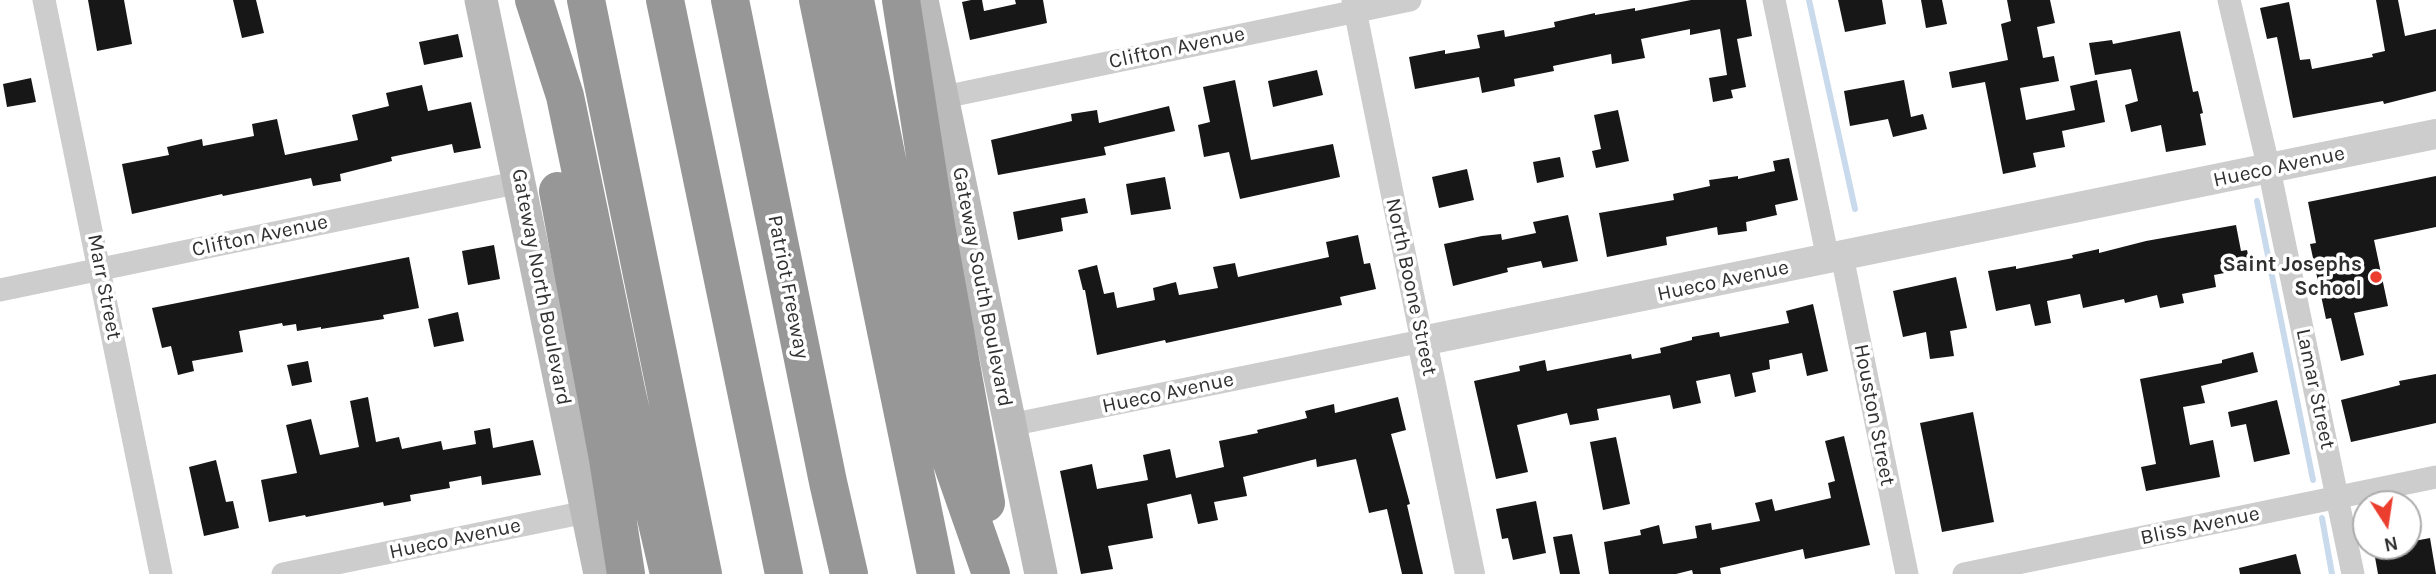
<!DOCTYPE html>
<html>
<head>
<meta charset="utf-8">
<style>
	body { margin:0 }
	#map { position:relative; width:2436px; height:574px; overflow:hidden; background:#fff; font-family:Karla,sans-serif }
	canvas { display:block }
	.north { position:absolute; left:2352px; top:490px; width:70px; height:70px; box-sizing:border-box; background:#fff; border:2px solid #acacac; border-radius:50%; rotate:168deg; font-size:19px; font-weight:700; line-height:28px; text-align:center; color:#303030 }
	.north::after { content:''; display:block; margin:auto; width:24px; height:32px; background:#eb3e2e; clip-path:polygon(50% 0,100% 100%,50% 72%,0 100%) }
</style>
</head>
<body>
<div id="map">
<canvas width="2436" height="574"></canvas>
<div class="north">N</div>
</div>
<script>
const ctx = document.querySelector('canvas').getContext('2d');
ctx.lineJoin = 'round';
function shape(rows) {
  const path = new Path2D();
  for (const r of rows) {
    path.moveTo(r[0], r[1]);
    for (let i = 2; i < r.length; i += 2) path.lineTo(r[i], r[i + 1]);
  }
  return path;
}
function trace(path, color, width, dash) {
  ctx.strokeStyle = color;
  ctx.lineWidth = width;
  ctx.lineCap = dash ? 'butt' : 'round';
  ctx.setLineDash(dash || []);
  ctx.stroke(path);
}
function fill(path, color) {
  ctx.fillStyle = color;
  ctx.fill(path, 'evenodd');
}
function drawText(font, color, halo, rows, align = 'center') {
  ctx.font = font + ' Karla,sans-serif';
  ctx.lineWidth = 7;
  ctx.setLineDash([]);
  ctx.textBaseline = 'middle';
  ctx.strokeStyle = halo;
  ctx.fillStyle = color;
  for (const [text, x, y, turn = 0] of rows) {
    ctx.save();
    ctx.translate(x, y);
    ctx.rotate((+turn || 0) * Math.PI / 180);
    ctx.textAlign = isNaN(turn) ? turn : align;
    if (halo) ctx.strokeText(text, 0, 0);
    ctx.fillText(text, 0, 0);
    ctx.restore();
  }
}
const stream = shape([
	[1809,0,1855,209],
	[2257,201,2313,480],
	[2322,518,2332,574]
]);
const building = shape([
	[88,0,124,0,132,44,97,51],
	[233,0,256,0,264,33,242,38],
	[971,0,982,0,984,11,1016,4,1015,0,1043,0,1047,23,970,40,962,2],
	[1691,0,1746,0,1752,36,1737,39,1746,87,1731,90,1733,98,1713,102,1709,78,1727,75,1720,29,1690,35,1690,29,1641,39,1645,58,1612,64,1611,54,1553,66,1554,71,1514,79,1515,86,1482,93,1479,77,1415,89,1409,57,1445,50,1445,54,1480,48,1477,35,1504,30,1505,37,1555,27,1554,22,1595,13,1595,15,1635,8,1635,11],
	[1838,0,1882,0,1886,24,1845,32],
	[1921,0,1942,0,1947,24,1926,28],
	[2007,0,2050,0,2055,23,2037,27,2043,58,2054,56,2059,81,2020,88,2026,120,2075,110,2070,86,2097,80,2105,122,2062,131,2065,147,2033,153,2036,167,2003,174,1985,82,1952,88,1949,72,2008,60,2001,24,2011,21],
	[2376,0,2398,0,2405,36,2436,29,2436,91,2384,104,2383,101,2293,118,2277,37,2267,39,2260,8,2289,2,2300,60,2310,59,2312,69,2373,57,2372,54,2385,51],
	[2180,31,2193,92,2198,91,2203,113,2200,114,2206,145,2166,152,2161,125,2131,132,2125,105,2138,101,2131,69,2095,75,2089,43,2112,40,2113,44],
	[458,34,463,57,424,65,419,42],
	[1317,70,1323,95,1273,107,1268,81],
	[31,78,36,102,7,107,3,84],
	[1235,80,1251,160,1333,144,1340,177,1240,199,1229,152,1204,157,1198,125,1210,122,1203,87],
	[1904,80,1911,117,1923,114,1927,129,1893,137,1888,119,1850,126,1844,91],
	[422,85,428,111,471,102,481,148,454,153,452,144,391,157,392,161,340,174,341,181,313,186,311,178,223,196,222,194,132,214,122,164,169,155,167,147,202,139,203,146,254,136,252,124,277,119,285,155,358,140,352,115,389,106,386,93],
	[1169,106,1175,131,1104,147,1106,155,998,175,991,140,1072,121,1071,114,1097,110,1099,123],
	[1618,110,1629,161,1596,168,1592,151,1601,149,1594,115],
	[1560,157,1564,177,1537,183,1533,162],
	[1789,158,1798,200,1775,205,1777,215,1746,222,1747,231,1718,235,1717,227,1666,237,1667,245,1607,257,1599,213,1674,200,1673,194,1710,186,1709,180,1738,176,1738,179,1775,171,1773,161],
	[1467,169,1474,200,1439,208,1432,177],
	[2436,176,2436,227,2374,240,2388,306,2354,313,2364,355,2341,361,2331,318,2326,319,2310,244,2316,243,2308,202],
	[1165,177,1171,209,1131,215,1126,184],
	[1085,198,1088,213,1061,218,1063,231,1018,240,1013,212],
	[1568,215,1578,261,1543,268,1541,261,1507,268,1508,272,1453,286,1444,244,1482,236,1501,234,1502,240,1536,233,1533,222],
	[2236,225,2241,251,2247,250,2251,268,2214,275,2216,287,2182,294,2184,303,2160,308,2157,295,2125,303,2124,299,2083,308,2080,294,2047,301,2051,323,2035,326,2030,304,1996,311,1988,271,2016,266,2016,269,2073,258,2072,255,2099,249,2099,253,2146,241],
	[1358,235,1364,264,1370,263,1376,289,1340,297,1342,305,1166,343,1165,340,1097,355,1085,290,1083,290,1078,270,1097,265,1104,294,1114,292,1117,308,1155,300,1153,288,1176,282,1179,295,1218,288,1213,267,1235,263,1238,277,1329,257,1326,242],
	[494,245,500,279,468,285,462,251],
	[409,257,419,308,383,315,384,319,321,329,321,327,297,331,296,324,283,326,282,323,239,331,243,352,192,361,194,371,178,375,171,346,162,348,152,308],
	[1956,277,1967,328,1950,331,1954,356,1930,359,1926,332,1903,337,1893,291],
	[1813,304,1828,371,1807,376,1802,353,1769,360,1770,369,1752,373,1756,392,1735,397,1730,374,1696,381,1701,403,1673,409,1670,395,1597,409,1599,420,1570,425,1567,413,1517,425,1528,472,1496,479,1474,381,1520,371,1519,366,1545,360,1547,371,1631,354,1632,359,1661,353,1660,348,1692,340,1692,337,1719,332,1720,337,1789,323,1786,311],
	[458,312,464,341,434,347,428,319],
	[2253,352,2258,372,2201,386,2205,403,2183,407,2190,445,2213,440,2220,477,2146,491,2141,467,2156,464,2140,379,2222,363,2222,360],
	[308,361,312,382,292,386,287,365],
	[2436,374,2436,423,2351,442,2341,400,2400,385,2399,381],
	[368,397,376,442,399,437,402,449,441,441,443,450,476,444,474,431,490,428,493,448,533,440,541,475,482,485,481,476,449,482,450,488,410,495,411,501,384,506,383,502,306,517,305,515,269,522,261,480,297,473,286,425,311,419,320,455,359,447,350,401],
	[1398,397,1406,430,1391,434,1410,504,1407,505,1423,574,1402,574,1387,509,1369,513,1356,459,1317,467,1316,459,1243,477,1247,496,1214,502,1218,520,1198,524,1191,494,1147,504,1153,538,1108,546,1113,569,1081,574,1060,471,1092,464,1097,489,1148,480,1143,455,1170,449,1176,478,1224,467,1219,441,1258,433,1257,430,1307,418,1305,411,1334,404,1335,413],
	[2277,400,2290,454,2254,462,2246,424,2231,427,2228,412],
	[1973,412,1994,522,1942,532,1920,423],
	[1844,436,1870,545,1805,559,1803,549,1720,568,1721,574,1693,574,1692,570,1676,574,1609,574,1604,542,1641,535,1640,530,1659,525,1663,544,1697,538,1695,526,1711,523,1712,530,1760,521,1755,503,1772,499,1775,511,1831,498,1828,483,1835,481,1825,441],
	[1616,437,1630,504,1603,510,1590,442],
	[216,460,226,502,233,501,239,528,204,536,189,467],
	[1536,501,1546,553,1513,560,1508,538,1502,539,1496,509],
	[1572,534,1580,574,1560,574,1553,537],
	[2430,538,2436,574,2378,574,2373,546,2410,546,2409,542],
	[2296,554,2301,574,2240,574,2239,568]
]);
const minor = shape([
	[44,0,161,574],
	[1774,0,1828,259],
	[2229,0,2269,169,2353,574],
	[944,97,1410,0],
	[1842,256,1907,574],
	[0,290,520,182],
	[1010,425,1422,341,1353,0],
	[283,574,586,512],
	[1964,574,2436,477]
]);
const tertiary = shape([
	[1470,574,1422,341,2436,134]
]);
const secondary = shape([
	[481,0,600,574],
	[922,0,1041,574]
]);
const motorway = shape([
	[534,0,565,96,627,394,669,574],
	[586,0,703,574],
	[665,0,784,574],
	[730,0,828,482,849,574],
	[818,0,936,574],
	[855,0,929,368,952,463,991,574],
	[901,0,936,226,986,503],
	[558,191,608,459,626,574]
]);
const markers = [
	[2376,277,7,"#eb3e2e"]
];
const streetNames = [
	["Clifton Avenue",1177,48,-12],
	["Hueco Avenue",2279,167,-12],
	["Clifton Avenue",260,236,-12],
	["Hueco Avenue",1723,281,-12],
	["Marr Street",104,287,79],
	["Gateway North Boulevard",541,287,79],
	["Patriot Freeway",788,287,79],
	["Gateway South Boulevard",982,287,79],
	["North Boone Street",1411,287,78],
	["Lamar Street",2315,389,78],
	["Hueco Avenue",1168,393,-12],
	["Houston Street",1874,415,79],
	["Bliss Avenue",2200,526,-12],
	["Hueco Avenue",455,539,-12]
];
const poiNames = [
	["Saint Josephs",2362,265],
	["School",2362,289]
];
trace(stream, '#c9daed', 6);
fill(building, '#171717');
trace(minor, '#cdcdcd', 23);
trace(tertiary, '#cdcdcd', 30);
trace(secondary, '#bababa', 33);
trace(motorway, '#979797', 38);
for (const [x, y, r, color] of markers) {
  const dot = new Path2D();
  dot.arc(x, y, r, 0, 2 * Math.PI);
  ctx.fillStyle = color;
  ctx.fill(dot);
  trace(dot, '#fff', 2.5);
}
drawText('21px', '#303030', '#fff', streetNames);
drawText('bold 21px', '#303030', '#fff', poiNames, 'right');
</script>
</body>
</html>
